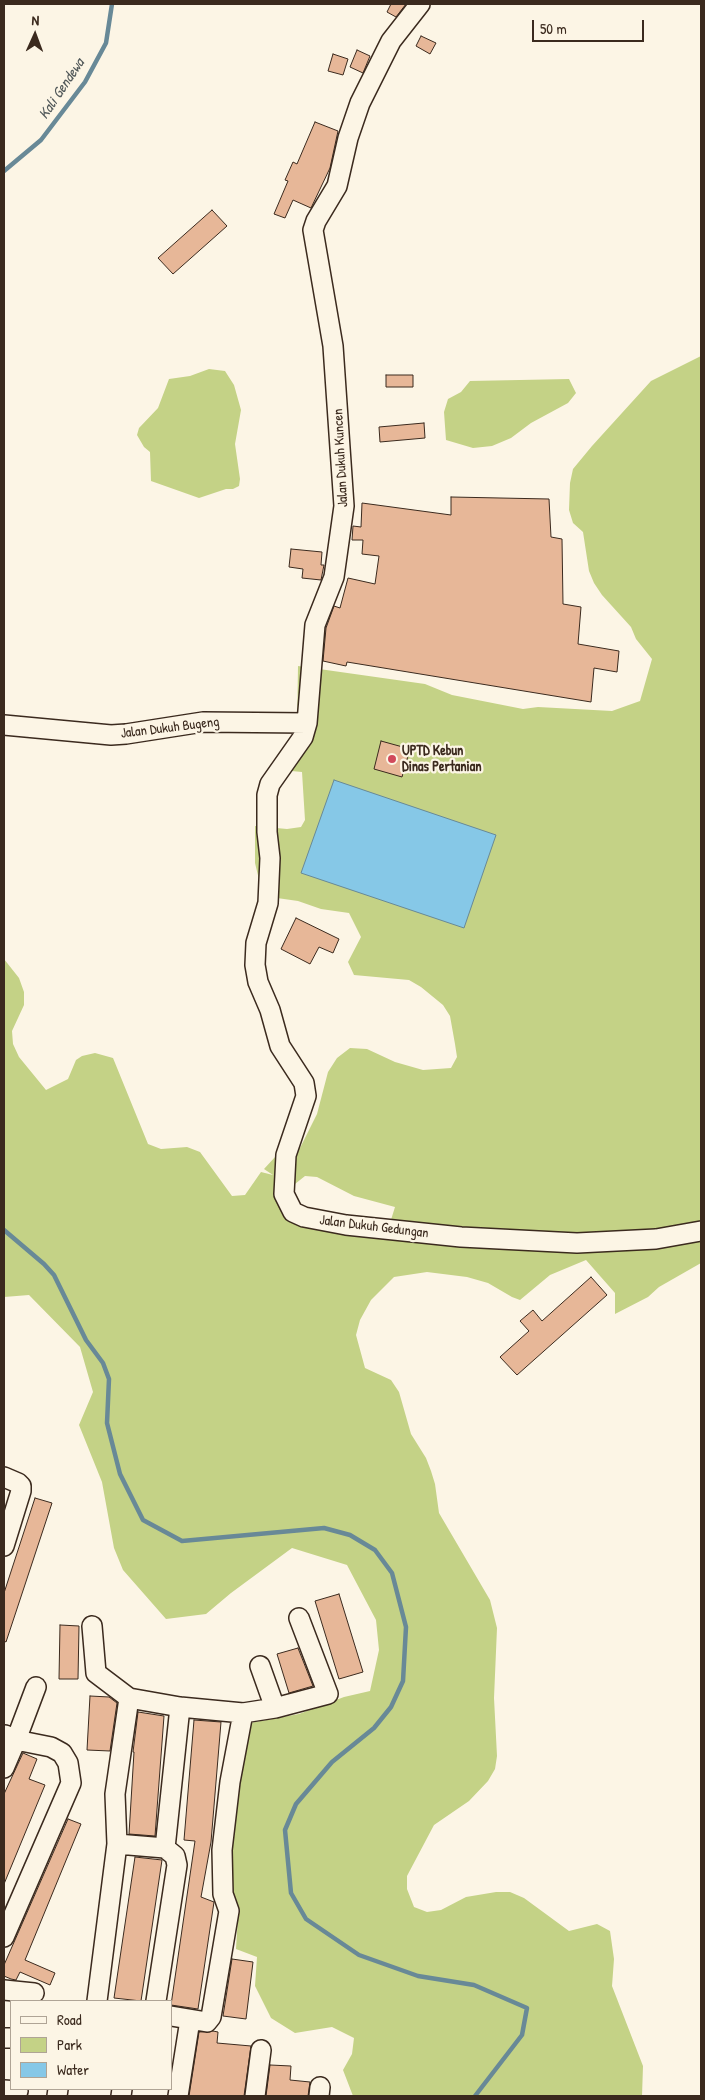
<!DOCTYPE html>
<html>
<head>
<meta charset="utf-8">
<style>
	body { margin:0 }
	#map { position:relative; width:705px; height:2100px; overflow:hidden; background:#fcf5e5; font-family:"Patrick Hand",sans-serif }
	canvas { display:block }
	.frame { position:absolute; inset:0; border:5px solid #3b2a1e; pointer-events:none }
	.legend { position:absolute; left:10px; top:2000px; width:162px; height:90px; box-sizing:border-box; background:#fcf5e5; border:1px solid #afa495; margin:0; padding:6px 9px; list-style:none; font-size:15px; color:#3b2a1e }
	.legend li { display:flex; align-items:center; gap:10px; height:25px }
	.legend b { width:25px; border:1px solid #afa495 }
	.north { position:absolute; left:10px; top:10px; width:50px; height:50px; -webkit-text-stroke:4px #fcf5e5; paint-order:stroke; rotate:2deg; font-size:14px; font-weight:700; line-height:20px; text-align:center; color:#3b2a1e }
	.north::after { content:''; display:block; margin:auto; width:18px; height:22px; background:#3b2a1e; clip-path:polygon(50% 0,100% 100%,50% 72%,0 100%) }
	.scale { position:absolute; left:532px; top:20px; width:112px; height:22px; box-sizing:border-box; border:2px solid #3b2a1e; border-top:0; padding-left:6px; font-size:15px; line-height:18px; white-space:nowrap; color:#3b2a1e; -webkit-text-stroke:4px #fcf5e5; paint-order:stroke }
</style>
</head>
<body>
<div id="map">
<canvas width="705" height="2100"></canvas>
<div class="frame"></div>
<ul class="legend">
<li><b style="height:6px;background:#fcf5e5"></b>Road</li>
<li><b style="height:14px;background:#c4d286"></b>Park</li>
<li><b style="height:14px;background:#86c8e7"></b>Water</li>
</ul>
<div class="north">N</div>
<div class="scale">50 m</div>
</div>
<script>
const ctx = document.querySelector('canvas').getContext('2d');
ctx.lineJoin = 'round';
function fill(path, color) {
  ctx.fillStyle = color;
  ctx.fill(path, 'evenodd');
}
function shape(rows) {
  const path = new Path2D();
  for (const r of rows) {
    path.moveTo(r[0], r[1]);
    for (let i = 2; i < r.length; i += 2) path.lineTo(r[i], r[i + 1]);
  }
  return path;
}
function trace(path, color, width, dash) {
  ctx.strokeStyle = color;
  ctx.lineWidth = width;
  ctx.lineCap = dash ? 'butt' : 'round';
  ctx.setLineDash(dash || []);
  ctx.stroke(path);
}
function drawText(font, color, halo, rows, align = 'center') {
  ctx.font = font + ' "Patrick Hand",sans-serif';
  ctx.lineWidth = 4.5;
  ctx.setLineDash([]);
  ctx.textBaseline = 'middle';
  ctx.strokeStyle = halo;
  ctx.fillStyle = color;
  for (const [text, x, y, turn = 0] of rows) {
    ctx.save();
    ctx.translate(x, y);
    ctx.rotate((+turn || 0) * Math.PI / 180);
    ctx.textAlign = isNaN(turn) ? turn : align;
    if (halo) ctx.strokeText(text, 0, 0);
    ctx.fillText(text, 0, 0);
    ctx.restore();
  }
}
const green = shape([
	[701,356,701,1263,659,1287,648,1297,615,1314,615,1293,586,1260,550,1275,520,1300,512,1297,488,1283,467,1277,427,1272,394,1277,371,1300,360,1320,356,1335,365,1368,391,1380,399,1392,411,1434,426,1458,431,1471,435,1484,439,1513,490,1600,497,1628,494,1698,497,1756,495,1769,488,1781,469,1801,434,1825,407,1876,407,1889,414,1907,427,1912,441,1910,466,1897,496,1892,510,1892,524,1898,569,1931,597,1924,610,1931,614,1959,612,1986,643,2066,642,2096,353,2096,343,2070,352,2054,354,2038,332,2027,295,2033,271,2018,255,1986,257,1957,236,1949,238,1915,229,1873,245,1746,250,1723,299,1714,344,1697,370,1691,379,1650,376,1620,347,1565,292,1548,231,1593,206,1614,166,1619,123,1570,114,1548,102,1482,79,1425,93,1392,80,1347,29,1295,4,1297,4,959,19,978,24,992,24,1005,12,1031,13,1044,19,1057,46,1090,68,1079,76,1060,82,1056,95,1053,113,1058,148,1144,161,1149,187,1147,200,1152,232,1196,245,1195,261,1172,273,1175,264,1169,275,1157,300,1148,317,1114,328,1072,337,1058,350,1048,367,1049,395,1062,423,1070,451,1068,457,1057,455,1044,450,1016,443,1005,421,987,409,980,354,975,348,962,361,937,349,913,321,909,298,901,263,896,255,863,255,826,287,829,301,827,305,820,302,772,270,769,297,732,298,666,425,684,452,695,523,709,538,707,612,711,640,701,652,659,636,639,631,627,602,595,594,583,589,571,583,532,573,523,569,510,570,483,573,469,592,446,651,381],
	[305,1176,317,1177,354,1196,395,1207,385,1239,330,1231,280,1196],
	[209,369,225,371,234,385,241,410,235,444,240,479,239,486,233,489,226,489,199,498,151,481,150,452,144,447,137,435,139,428,158,408,169,379,190,376],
	[569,379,576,393,568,403,531,423,511,438,492,446,473,448,446,440,444,412,448,399,461,392,470,381]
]);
const water = shape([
	[334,780,496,835,464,928,301,873,334,780]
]);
const stream = shape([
	[4,171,41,140,85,82,106,43,112,4],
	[4,1230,44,1264,54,1275,86,1340,103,1363,109,1379,107,1423,120,1474,143,1520,182,1541,324,1528,350,1535,375,1550,392,1573,406,1627,403,1681,391,1707,374,1728,332,1762,296,1804,285,1830,291,1893,306,1919,359,1955,418,1976,474,1985,527,2008,522,2035,475,2096]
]);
const building = shape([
	[391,4,406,4,396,17,387,12,391,4],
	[421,36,436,43,430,54,416,46,421,36],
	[357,50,370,56,363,73,350,67,357,50],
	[333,54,348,59,343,75,328,71,333,54],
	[315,122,338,131,330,168,311,208,293,200,285,218,274,214,288,181,285,180,293,162,297,164,315,122],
	[212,210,227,226,173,274,158,258,212,210],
	[386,375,413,375,413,387,386,387,386,375],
	[424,423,425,438,380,442,379,427,424,423],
	[451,497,549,499,551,537,562,539,563,604,581,607,578,644,619,651,617,672,594,668,591,702,347,662,346,666,323,661,326,628,334,606,340,608,348,578,375,584,379,556,362,554,363,540,352,540,353,526,361,527,362,503,451,515,451,497],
	[291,549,322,552,321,565,324,565,321,580,302,578,303,569,289,567,291,549],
	[381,741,410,749,402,777,374,769,381,741],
	[296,918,339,939,333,953,319,947,310,964,281,949,296,918],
	[591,1277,607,1295,517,1375,500,1357,529,1331,520,1321,533,1310,542,1321,591,1277],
	[35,1498,52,1503,6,1642,4,1641,4,1593,35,1498],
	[339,1594,363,1672,339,1679,315,1601,339,1594],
	[60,1625,79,1626,78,1679,59,1679,60,1625],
	[298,1648,313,1686,289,1693,277,1654,298,1648],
	[90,1696,109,1697,117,1703,110,1751,87,1750,90,1696],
	[138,1712,164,1716,155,1836,129,1834,134,1752,133,1752,138,1712],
	[194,1720,221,1722,211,1842,201,1897,214,1902,198,2009,171,2005,195,1841,184,1840,194,1720],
	[23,1753,37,1759,29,1779,45,1785,4,1884,4,1794,23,1753],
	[68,1819,81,1824,25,1960,55,1973,50,1985,20,1972,16,1980,11,1979,4,1976,4,1965,68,1819],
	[135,1857,162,1860,141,2001,114,1998,135,1857],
	[232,1959,253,1962,246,2019,223,2016,232,1959],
	[213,2031,218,2032,217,2043,251,2046,244,2096,189,2096,199,2032,213,2031],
	[270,2065,291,2066,290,2080,310,2082,308,2096,266,2096,270,2065]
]);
const minor = shape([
	[420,4,391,41,360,103,348,138,337,186,316,221,313,230,333,346,344,506,334,577,315,625,307,723,303,737,270,784,267,795,267,832,270,858,268,903,256,943,255,965,258,982,270,1010,280,1046,304,1083,306,1096,286,1155,284,1194,293,1212,304,1217,346,1225,461,1237,577,1243,656,1239,701,1231],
	[4,725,111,735,126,734,203,722,307,723],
	[4,1477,18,1483,21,1486,21,1491,4,1546],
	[92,1626,96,1673,129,1698,180,1707,243,1713,275,1708,328,1694,299,1618],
	[260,1666,275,1708],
	[4,1768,16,1740,5,1735],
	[117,1844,165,1848],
	[4,1937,71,1783,68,1763,62,1753,51,1747,16,1740,36,1687],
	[4,1990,34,1993],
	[97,2001,117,1844,115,1794,129,1698],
	[156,2001,177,1865,175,1856,165,1848,180,1707],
	[171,2016,207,2022,211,2017,229,1911,223,1894,222,1850,230,1782,243,1713],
	[4,2038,11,2038],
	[4,2090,18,2091],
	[57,2096,58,2089],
	[121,2096,122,2089],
	[178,2096,190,2020],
	[255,2096,261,2050],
	[319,2096,320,2087]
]);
const markers = [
	[392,759,5,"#d1495b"]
];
const streetNames = [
	["Jalan Dukuh Kuncen",341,458,-93],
	["Jalan Dukuh Bugeng",170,728,-7],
	["Jalan Dukuh Gedungan",374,1227,7]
];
const poiNames = [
	["UPTD Kebun",402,751],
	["Dinas Pertanian",402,767]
];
const waterNames = [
	["Kali Gendewa",62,89,-56]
];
fill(green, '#c4d286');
fill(water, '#86c8e7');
trace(water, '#688997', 1);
trace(stream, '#688997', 4.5);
fill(building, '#e7b798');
trace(building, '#3b2a1e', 1);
trace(minor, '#3b2a1e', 22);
trace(minor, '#fcf5e5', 19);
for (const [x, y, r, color] of markers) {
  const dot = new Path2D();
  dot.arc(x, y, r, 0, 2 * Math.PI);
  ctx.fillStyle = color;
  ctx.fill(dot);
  trace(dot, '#fcf5e5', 2);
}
drawText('14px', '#3b2a1e', '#fcf5e5', streetNames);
drawText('bold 14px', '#3b2a1e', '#fcf5e5', poiNames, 'left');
drawText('italic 15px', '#52595a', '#fcf5e5', waterNames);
</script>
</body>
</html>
